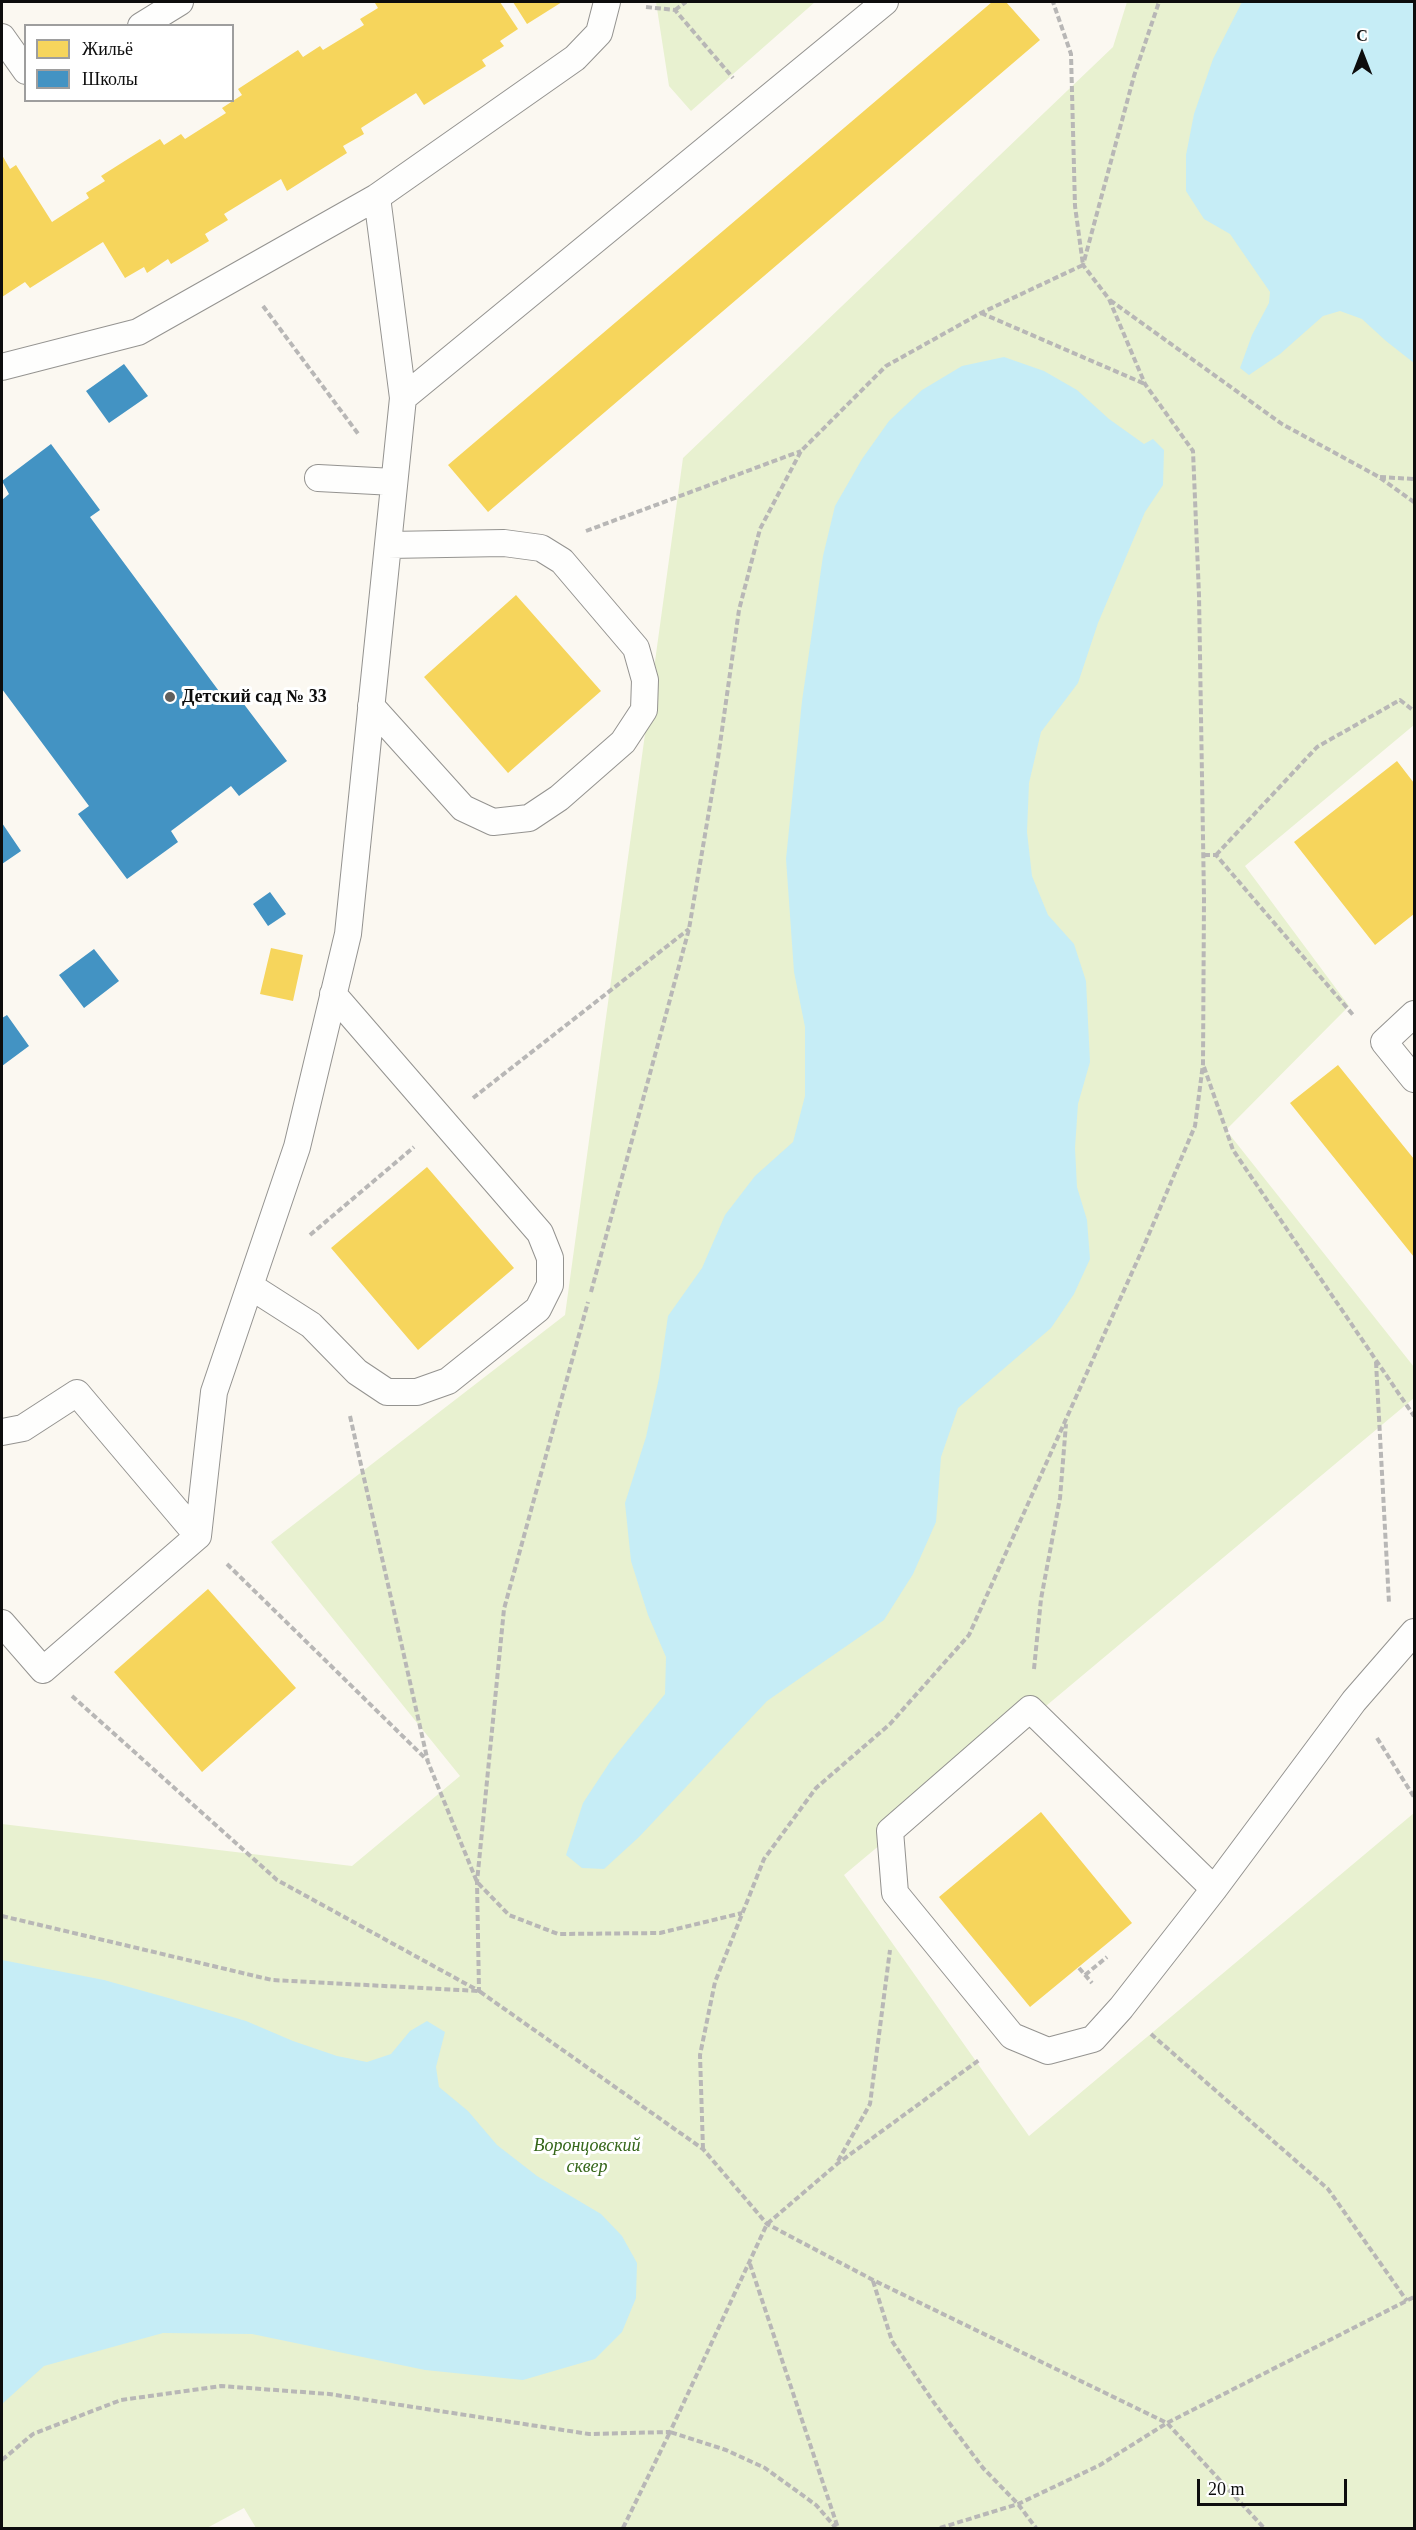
<!DOCTYPE html>
<html>
<head>
<meta charset="utf-8">
<style>
	body { margin:0 }
	#map { position:relative; width:1416px; height:2530px; overflow:hidden; background:#fbf8f1; font-family:"Times New Roman",serif }
	canvas { display:block }
	.frame { position:absolute; inset:0; border:3px solid #0d0d0d; pointer-events:none }
	.legend { position:absolute; left:24px; top:24px; width:210px; height:78px; box-sizing:border-box; background:#fff; border:2px solid #9e9e9e; margin:0; padding:8px 10px; list-style:none; font-size:18px; color:#0d0d0d }
	.legend li { display:flex; align-items:center; gap:12px; height:30px }
	.legend b { width:30px; border:2px solid #9e9e9e }
	.north { position:absolute; left:1332px; top:24px; width:60px; height:60px; -webkit-text-stroke:4px #fff; paint-order:stroke; rotate:0deg; font-size:16px; font-weight:700; line-height:24px; text-align:center; color:#0d0d0d }
	.north::after { content:''; display:block; margin:auto; width:21px; height:27px; background:#0d0d0d; clip-path:polygon(50% 0,100% 100%,50% 72%,0 100%) }
	.scale { position:absolute; left:1197px; top:2479px; width:150px; height:27px; box-sizing:border-box; border:3px solid #0d0d0d; border-top:0; padding-left:8px; font-size:18px; line-height:21px; white-space:nowrap; color:#0d0d0d; -webkit-text-stroke:4px #fff; paint-order:stroke }
</style>
</head>
<body>
<div id="map">
<canvas width="1416" height="2530"></canvas>
<div class="frame"></div>
<ul class="legend">
<li><b style="height:16px;background:#f6d55c"></b>Жильё</li>
<li><b style="height:16px;background:#4393c3"></b>Школы</li>
</ul>
<div class="north">С</div>
<div class="scale">20 m</div>
</div>
<script>
const ctx = document.querySelector('canvas').getContext('2d');
ctx.lineJoin = 'round';
function fill(path, color) {
  ctx.fillStyle = color;
  ctx.fill(path, 'evenodd');
}
function shape(rows) {
  const path = new Path2D();
  for (const r of rows) {
    path.moveTo(r[0], r[1]);
    for (let i = 2; i < r.length; i += 2) path.lineTo(r[i], r[i + 1]);
  }
  return path;
}
function trace(path, color, width, dash) {
  ctx.strokeStyle = color;
  ctx.lineWidth = width;
  ctx.lineCap = dash ? 'butt' : 'round';
  ctx.setLineDash(dash || []);
  ctx.stroke(path);
}
function drawText(font, color, halo, rows, align = 'center') {
  ctx.font = font + ' "Times New Roman",serif';
  ctx.lineWidth = 6;
  ctx.setLineDash([]);
  ctx.textBaseline = 'middle';
  ctx.strokeStyle = halo;
  ctx.fillStyle = color;
  for (const [text, x, y, turn = 0] of rows) {
    ctx.save();
    ctx.translate(x, y);
    ctx.rotate((+turn || 0) * Math.PI / 180);
    ctx.textAlign = isNaN(turn) ? turn : align;
    if (halo) ctx.strokeText(text, 0, 0);
    ctx.fillText(text, 0, 0);
    ctx.restore();
  }
}
const green = shape([
	[656,2,815,2,691,111,669,86],
	[1127,2,1414,2,1414,725,1245,866,1349,1006,1226,1130,1414,1367,1414,1398,844,1875,1029,2136,1414,1813,1414,2528,256,2528,244,2508,207,2528,2,2528,2,1824,352,1866,460,1776,271,1542,565,1315,683,458,1113,47]
]);
const water = shape([
	[1242,2,1414,2,1414,363,1386,341,1362,319,1340,311,1323,316,1280,354,1249,375,1240,368,1252,335,1269,303,1270,292,1230,234,1204,219,1186,191,1186,155,1194,114,1213,59],
	[1004,357,1044,371,1077,390,1109,419,1144,444,1153,439,1164,450,1163,485,1145,512,1098,623,1078,683,1041,732,1029,783,1027,832,1032,876,1048,915,1074,944,1086,981,1090,1062,1078,1104,1075,1148,1077,1187,1087,1220,1090,1259,1074,1294,1051,1328,958,1408,941,1457,936,1522,913,1574,884,1620,767,1701,639,1837,604,1869,582,1868,566,1855,583,1803,610,1762,665,1694,666,1657,648,1615,631,1561,625,1503,646,1437,659,1378,668,1316,702,1268,725,1215,755,1176,793,1142,805,1096,805,1027,794,972,786,859,802,701,823,556,835,506,862,459,889,421,922,390,962,366],
	[2,1960,104,1980,172,1999,246,2021,293,2041,337,2056,367,2062,391,2054,410,2031,427,2021,445,2032,436,2067,439,2087,468,2111,497,2145,537,2176,601,2214,622,2236,637,2263,636,2298,622,2332,595,2359,523,2380,425,2370,252,2334,163,2333,44,2366,2,2404]
]);
const homes = shape([
	[377,2,500,2,518,29,500,41,504,46,482,60,486,66,424,105,416,93,361,128,364,134,343,146,347,153,287,191,281,179,224,214,228,220,205,234,209,241,171,264,168,259,147,273,144,267,125,278,103,242,30,288,25,282,2,297,2,155,10,169,16,165,52,222,89,198,86,193,105,181,101,176,131,157,160,139,164,145,181,134,185,139,226,113,222,108,242,95,238,89,298,50,303,57,320,46,323,50,364,25,360,19,378,8,375,3],
	[513,2,562,2,527,24],
	[992,2,1006,2,1040,40,488,512,448,465],
	[516,595,601,691,508,773,424,677],
	[1397,761,1414,783,1414,914,1375,945,1294,842],
	[271,948,303,955,293,1001,260,994],
	[1338,1065,1414,1159,1414,1257,1290,1103],
	[427,1167,514,1268,418,1350,331,1248],
	[208,1589,296,1688,202,1772,114,1672],
	[1041,1812,1132,1923,1030,2007,939,1897]
]);
const schools = shape([
	[124,364,148,396,109,423,86,391],
	[51,444,100,510,90,517,227,702,237,695,287,761,239,796,231,786,171,831,178,842,127,879,78,814,89,806,2,689,2,500,9,494,2,481],
	[2,823,21,851,2,864],
	[270,892,286,914,268,926,253,904],
	[94,949,119,981,84,1008,59,975],
	[7,1015,29,1046,2,1066,2,1018]
]);
const path = shape([
	[646,7,675,10,733,78],
	[675,10,686,2],
	[1110,300,1282,424,1379,477,1414,502],
	[263,306,359,435],
	[981,313,1145,384],
	[1380,477,1414,479],
	[586,531,801,451],
	[1204,855,1216,855,1354,1016],
	[1216,855,1317,747,1400,700,1414,711],
	[1204,1067,1233,1150,1414,1416],
	[473,1098,689,929],
	[310,1235,414,1147],
	[591,1292,689,929,718,758,739,610,760,529,801,451,886,366,981,313,1083,265,1075,206,1071,54,1053,2],
	[1376,1362,1389,1603],
	[350,1416,428,1762,477,1882,509,1915,558,1934,660,1933,742,1913],
	[227,1564,427,1760],
	[1034,1669,1041,1599,1060,1498,1066,1424],
	[72,1696,277,1880,479,1991,477,1882,504,1609,588,1302],
	[1377,1738,1414,1797],
	[2,1916,272,1980,479,1991,703,2149,767,2224,873,2280,1167,2423,1264,2528],
	[1079,1968,1092,1983],
	[1085,1975,1107,1957],
	[1151,2034,1328,2189,1407,2301],
	[703,2149,700,2055,715,1982,764,1859,816,1788,890,1724,969,1635,1143,1248,1195,1126,1203,1064,1204,898,1199,595,1193,451,1145,384,1109,299,1083,265,1134,76,1159,2],
	[838,2161,870,2104,890,1950],
	[750,2264,838,2528],
	[873,2281,892,2341,932,2400,983,2468,1018,2504,1036,2528],
	[2,2460,33,2434,121,2400,221,2386,329,2394,589,2434,670,2432,767,2224,837,2164,979,2060],
	[623,2528,670,2432,726,2450,765,2468,816,2505,836,2528],
	[940,2528,1018,2504,1100,2465,1167,2423,1414,2297]
]);
const lane = shape([
	[141,26,180,2],
	[2,37,26,71],
	[377,197,403,398],
	[2,367,138,332,377,197,575,58,599,33,607,2],
	[318,478,394,482],
	[371,706,463,808,493,822,529,818,559,798,623,742,644,710,645,680,636,648,562,561,541,548,504,543,388,545],
	[1414,1014,1384,1042,1414,1079],
	[250,1286,311,1325,357,1372,387,1392,417,1392,448,1381,538,1309,550,1285,550,1258,540,1233,333,994],
	[2,1432,23,1428,77,1393,198,1536,43,1670,2,1623],
	[198,1536,214,1392,297,1147,348,934,403,398,885,2],
	[1214,1889,1030,1709,890,1831,895,1893,1012,2036,1048,2051,1093,2039,1121,2008,1214,1889,1354,1701,1414,1632]
]);
const markers = [
	[170,697,6,"#605f5d"]
];
const poiNames = [
	["Детский сад № 33",182,697]
];
const parkNames = [
	["Воронцовский",587,2146],
	["сквер",587,2167]
];
fill(green, '#e8f1d0');
fill(water, '#c6edf6');
fill(homes, '#f6d55c');
fill(schools, '#4393c3');
trace(lane, '#949390', 28);
trace(path, '#b8b7b6', 4, [6, 3]);
trace(lane, '#fefefd', 26);
for (const [x, y, r, color] of markers) {
  const dot = new Path2D();
  dot.arc(x, y, r, 0, 2 * Math.PI);
  ctx.fillStyle = color;
  ctx.fill(dot);
  trace(dot, '#fff', 2);
}
drawText('bold 18px', '#0d0d0d', '#fff', poiNames, 'left');
drawText('italic 18px', '#36671b', '#fff', parkNames);
</script>
</body>
</html>
